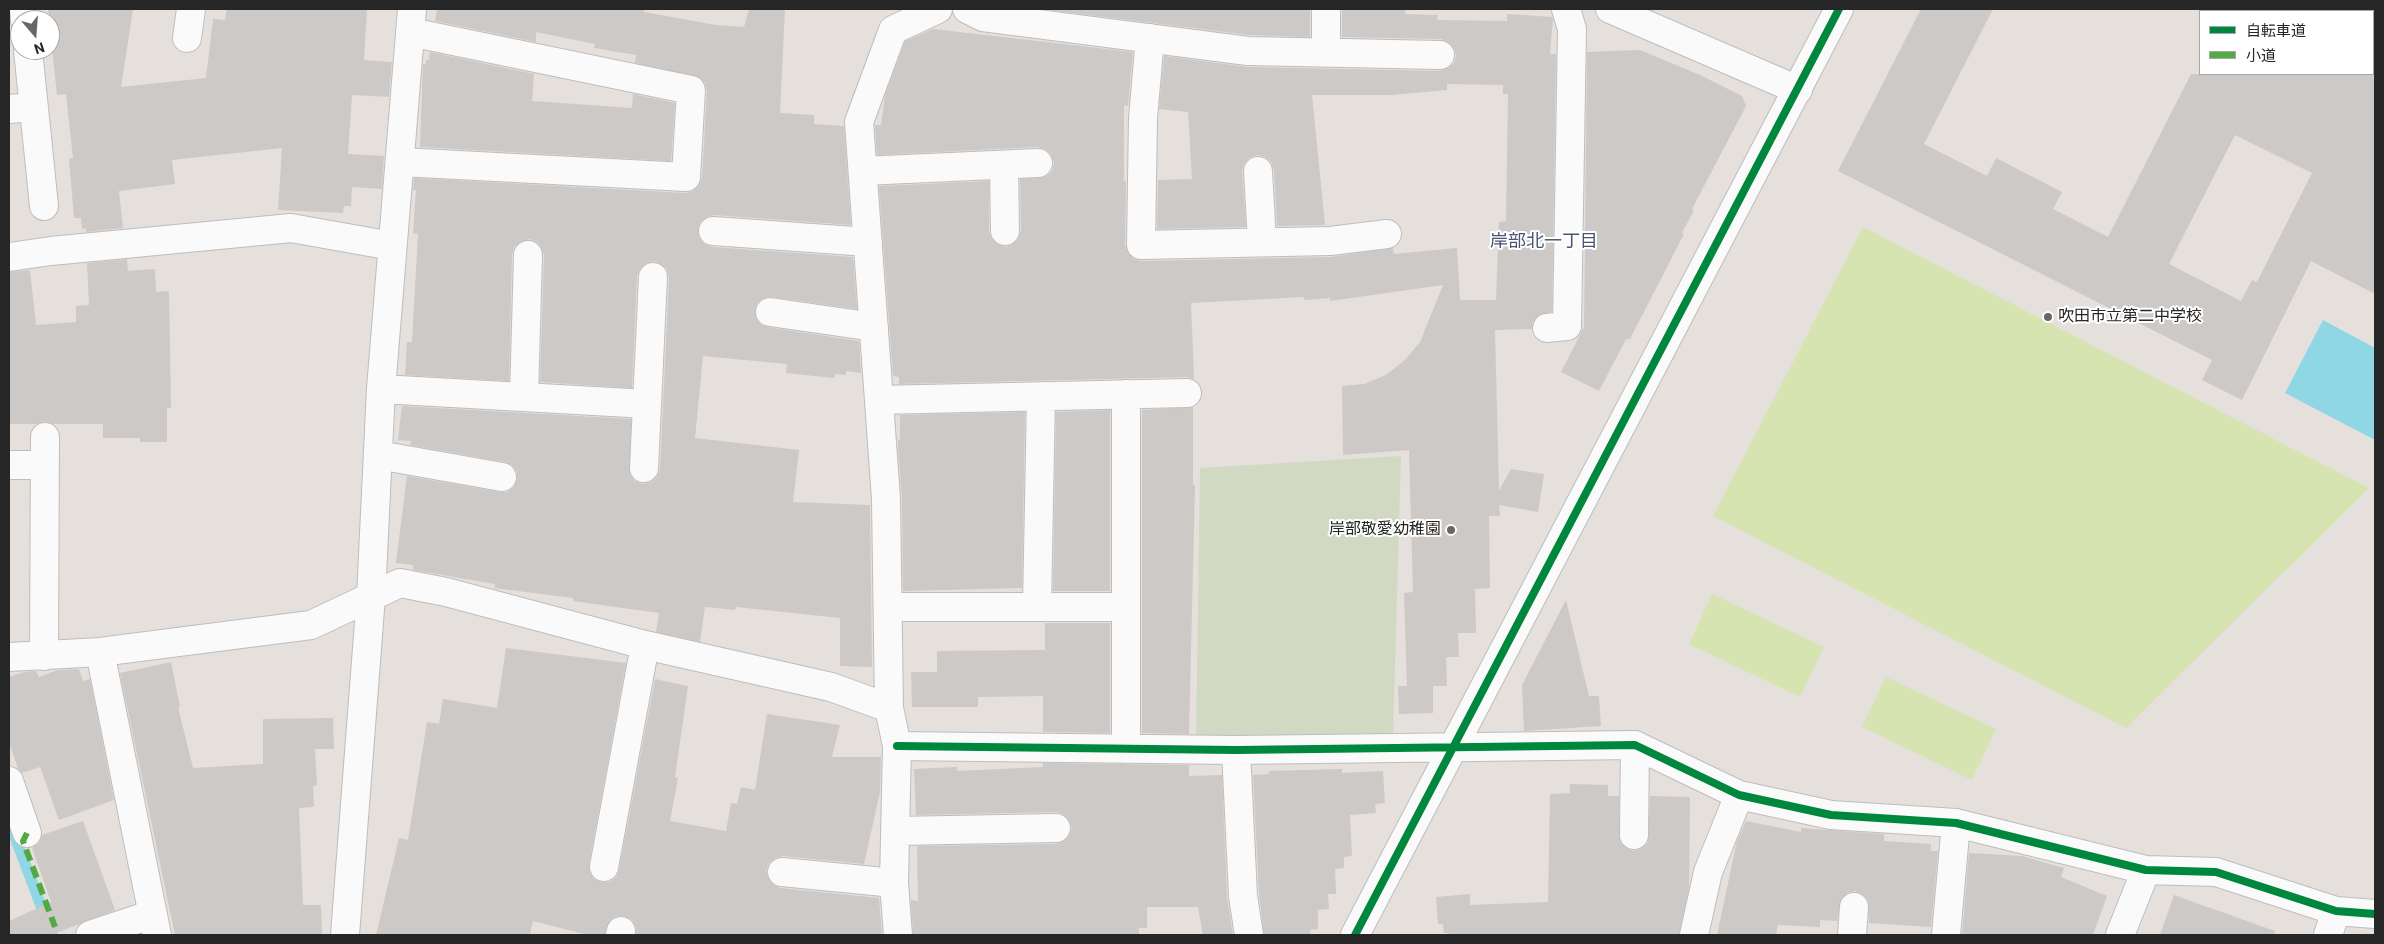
<!DOCTYPE html>
<html>
<head>
<meta charset="utf-8">
<style>
	body { margin:0 }
	#map { position:relative; width:2384px; height:944px; overflow:hidden; background:#e5e0dc; font-family:Roboto,"Noto Sans JP",sans-serif }
	canvas { display:block }
	.frame { position:absolute; inset:0; border:10px solid #262626; pointer-events:none }
	.legend { position:absolute; left:2199px; top:10px; width:175px; height:65px; box-sizing:border-box; background:#fff; border:1px solid #a8a8a8; margin:0; padding:6px 9px; list-style:none; font-size:15px; color:#262626 }
	.legend li { display:flex; align-items:center; gap:10px; height:25px }
	.legend b { width:25px; border:1px solid #a8a8a8 }
	.north { position:absolute; left:10px; top:10px; width:50px; height:50px; box-sizing:border-box; background:#fff; border:1px solid #a8a8a8; border-radius:50%; rotate:162deg; font-size:14px; font-weight:700; line-height:20px; text-align:center; color:#262626 }
	.north::after { content:''; display:block; margin:auto; width:18px; height:22px; background:#696766; clip-path:polygon(50% 0,100% 100%,50% 72%,0 100%) }
</style>
</head>
<body>
<div id="map">
<canvas width="2384" height="944"></canvas>
<div class="frame"></div>
<ul class="legend">
<li><b style="height:6px;background:#00873e"></b>自転車道</li>
<li><b style="height:6px;background:#53aa44"></b>小道</li>
</ul>
<div class="north">N</div>
</div>
<script>
const ctx = document.querySelector('canvas').getContext('2d');
ctx.lineJoin = 'round';
function fill(path, color) {
  ctx.fillStyle = color;
  ctx.fill(path, 'evenodd');
}
function shape(rows) {
  const path = new Path2D();
  for (const r of rows) {
    path.moveTo(r[0], r[1]);
    for (let i = 2; i < r.length; i += 2) path.lineTo(r[i], r[i + 1]);
  }
  return path;
}
function trace(path, color, width, dash) {
  ctx.strokeStyle = color;
  ctx.lineWidth = width;
  ctx.lineCap = dash ? 'butt' : 'round';
  ctx.setLineDash(dash || []);
  ctx.stroke(path);
}
function drawText(font, color, halo, rows, align = 'center') {
  ctx.font = font + ' Roboto,"Noto Sans JP",sans-serif';
  ctx.lineWidth = 4;
  ctx.setLineDash([]);
  ctx.textBaseline = 'middle';
  ctx.strokeStyle = halo;
  ctx.fillStyle = color;
  for (const [text, x, y, turn = 0] of rows) {
    ctx.save();
    ctx.translate(x, y);
    ctx.rotate((+turn || 0) * Math.PI / 180);
    ctx.textAlign = isNaN(turn) ? turn : align;
    if (halo) ctx.strokeText(text, 0, 0);
    ctx.fillText(text, 0, 0);
    ctx.restore();
  }
}
const cemetery = shape([
	[1401,456,1393,738,1196,739,1200,468]
]);
const pitch = shape([
	[1863,227,2369,488,2126,728,1713,516],
	[1712,594,1824,647,1800,697,1689,644],
	[1886,677,1996,729,1972,780,1862,727]
]);
const water = shape([
	[2323,320,2375,348,2375,440,2285,393]
]);
const stream = shape([
	[12,829,52,935]
]);
const building = shape([
	[48,9,133,9,121,87,206,78,213,19,225,20,227,9,367,9,364,60,392,62,389,97,352,95,348,154,384,156,382,189,352,187,351,206,344,206,343,213,278,210,282,148,172,160,175,184,119,191,123,228,86,232,86,228,82,229,81,218,74,218,69,159,73,158,66,94,57,95],
	[437,9,644,9,644,12,716,25,744,27,749,9,785,9,780,113,814,115,814,124,844,126,851,225,714,215,707,217,700,222,698,229,699,237,704,244,712,247,853,257,857,309,772,297,764,298,758,302,755,310,756,318,760,324,767,327,859,341,861,373,846,371,846,375,835,374,834,378,786,373,787,364,703,356,695,438,799,450,793,502,870,505,872,667,840,666,840,618,736,607,735,610,705,607,700,642,656,632,659,613,573,601,573,598,494,588,495,584,413,570,413,565,396,563,407,476,500,492,507,492,514,487,517,479,517,472,512,465,505,462,410,445,411,441,398,440,402,406,631,419,630,475,635,481,643,484,651,482,657,477,660,469,669,278,667,269,661,264,654,261,646,263,640,269,637,276,632,388,540,382,544,255,541,247,537,242,529,239,520,242,514,247,512,255,509,381,405,375,407,342,412,342,418,234,413,233,416,190,413,190,414,178,685,193,693,191,699,185,702,178,707,91,705,83,700,78,635,63,636,55,594,48,595,44,536,32,536,42,435,21],
	[1041,9,1310,9,1310,37,1249,35],
	[1342,9,1406,9,1405,14,1438,15,1437,20,1507,21,1507,14,1552,17,1553,19,1550,54,1556,54,1552,312,1538,316,1533,321,1532,329,1495,330,1499,491,1511,469,1544,474,1538,512,1499,505,1500,516,1489,516,1490,588,1475,589,1476,633,1458,633,1459,657,1446,657,1447,686,1433,686,1433,713,1399,714,1398,686,1407,686,1404,593,1413,592,1409,450,1343,455,1342,386,1364,384,1386,375,1405,360,1420,342,1443,285,1330,301,1330,298,1304,300,1304,297,1191,303,1194,379,1187,377,899,384,899,377,893,376,879,186,989,181,989,232,992,239,997,244,1006,247,1013,244,1018,239,1021,231,1020,179,1046,176,1052,171,1054,163,1051,154,1045,149,1037,147,877,155,875,125,881,125,885,96,905,41,933,29,1133,52,1128,106,1124,105,1124,181,1126,181,1125,245,1128,253,1134,259,1141,261,1330,257,1393,248,1394,254,1457,248,1460,300,1496,300,1499,222,1506,221,1508,94,1503,94,1503,85,1447,84,1447,90,1391,95,1312,95,1325,225,1277,226,1274,170,1271,162,1265,157,1258,155,1249,158,1244,164,1242,171,1246,227,1157,229,1158,180,1192,179,1188,112,1159,109,1164,56,1248,67,1440,71,1448,68,1454,63,1456,56,1454,48,1448,42,1441,39,1342,37],
	[1921,9,1993,9,1924,144,1987,176,1996,158,2062,192,2053,209,2108,237,2191,74,2375,74,2375,294,2311,261,2242,400,2202,380,2212,360,1838,171],
	[2235,135,2312,173,2257,282,2252,280,2241,301,2169,264],
	[1640,50,1700,75,1742,96,1746,106,1692,209,1694,210,1682,233,1684,234,1630,339,1626,339,1599,391,1561,372,1584,327,1587,52],
	[430,52,534,74,532,101,632,108,633,94,675,103,671,161,420,147,423,64,426,64,426,60,429,60],
	[127,259,128,271,155,269,156,292,169,291,171,408,167,408,167,442,140,442,140,438,103,438,103,424,53,424,45,421,37,424,9,424,9,272,30,270,36,325,76,322,76,306,89,305,87,263],
	[1193,407,1193,485,1195,485,1189,734,1142,733,1142,410],
	[1110,410,1110,591,1053,591,1056,412],
	[1025,412,1022,588,903,591,902,499,898,448,898,440,900,440,900,415],
	[1566,600,1589,696,1599,696,1601,726,1524,731,1522,685],
	[1045,623,1110,623,1110,733,1043,732,1043,696,978,697,978,707,912,707,911,672,937,672,937,651,1045,650],
	[506,648,626,663,589,864,590,873,594,879,601,882,610,882,616,877,619,870,655,679,688,686,675,777,678,778,670,821,726,831,731,803,737,804,741,787,755,790,767,714,840,725,832,757,881,757,880,792,864,864,783,856,775,858,769,863,766,871,768,878,773,884,780,888,879,898,882,935,636,935,636,927,632,920,624,916,617,916,610,920,605,935,588,935,533,921,530,935,376,935,399,838,408,840,427,722,439,724,443,699,497,708],
	[171,662,180,707,178,707,193,768,263,764,263,719,333,718,334,749,315,749,317,785,313,786,314,807,299,808,303,905,321,905,322,935,175,935,120,673],
	[79,669,83,681,90,679,114,800,59,820,40,767,22,773,18,768,9,743,9,677,24,672,36,671,39,677,58,670],
	[1043,763,1189,765,1189,776,1222,775,1227,897,1233,935,1203,935,1198,907,1147,907,1147,928,1139,928,1139,935,913,935,911,900,918,901,917,846,1056,844,1064,841,1069,836,1072,828,1069,820,1063,814,1056,812,916,815,914,769,957,767,957,771,1043,767],
	[1342,769,1342,773,1383,771,1385,803,1375,804,1376,813,1350,815,1352,856,1344,857,1344,868,1335,869,1336,894,1328,894,1329,909,1318,910,1318,929,1310,930,1310,935,1264,935,1259,894,1253,775,1269,774,1269,771],
	[1570,784,1608,785,1608,796,1619,796,1620,842,1626,848,1633,851,1641,849,1648,843,1650,796,1690,797,1689,887,1679,935,1449,935,1448,933,1444,933,1443,924,1438,924,1436,897,1470,894,1470,905,1548,902,1550,794,1570,793],
	[83,821,115,910,51,935,9,935,9,921,51,902,32,848,39,843,42,835],
	[1746,821,1801,832,1801,828,1884,834,1884,841,1931,844,1931,851,1938,851,1931,927,1869,923,1868,901,1862,894,1855,891,1847,893,1841,899,1837,921,1820,920,1820,927,1778,925,1776,935,1717,935,1737,841],
	[1969,853,2022,856,2064,868,2061,877,2107,896,2093,935,1962,935],
	[2174,895,2275,931,2274,935,2160,935]
]);
const minor = shape([
	[24,9,25,20],
	[967,9,983,17,1248,51,1440,55],
	[1326,9,1326,51],
	[1610,9,1798,90],
	[187,38,191,9],
	[1150,38,1143,118,1141,245,1330,241,1387,234],
	[28,50,44,206],
	[9,109,33,107],
	[401,162,686,177,691,90,410,32],
	[1004,165,1005,231],
	[863,171,1038,163],
	[1258,171,1262,241],
	[713,231,868,242],
	[9,257,51,251,291,228,392,246],
	[770,312,874,327],
	[1547,328,1567,326,1572,29,1566,9],
	[381,389,647,404],
	[524,397,528,255],
	[879,400,1187,393],
	[378,455,502,477],
	[11,465,44,465],
	[644,468,653,277],
	[888,607,1126,607],
	[1037,607,1041,396],
	[100,652,157,935],
	[44,656,45,437],
	[9,657,100,652,311,625,400,583,446,592,645,645,831,687,889,708],
	[897,746,1236,750,1635,745,1739,795,1831,815,1956,823,2146,870,2216,872,2336,911,2375,914],
	[1126,749,1126,394],
	[1236,750,1243,896,1249,935],
	[9,781,27,833],
	[896,831,1056,828],
	[1634,835,1635,745],
	[604,867,645,645],
	[782,872,894,883],
	[90,935,153,914],
	[345,935,371,596,381,389,412,9],
	[620,935,621,931],
	[898,935,894,883,897,746,889,708,886,499,859,122,893,30,938,9],
	[1355,935,1839,9],
	[1694,935,1708,872,1739,795],
	[1852,935,1854,907],
	[1946,935,1956,823],
	[2120,935,2146,870],
	[2328,935,2336,911]
]);
const quiet = shape([
	[27,833,23,841,55,927]
]);
const cycleway = shape([
	[897,746,1236,750,1635,745,1739,795,1831,815,1956,823,2146,870,2216,872,2336,911,2375,914],
	[1355,935,1839,9]
]);
const markers = [
	[2048,317,5,"#696766"],
	[1451,530,5,"#696766"]
];
const poiNames = [
	["吹田市立第二中学校",2058,317],
	["岸部敬愛幼稚園",1441,530,"right"]
];
const neighbourhoodNames = [
	["岸部北一丁目",1544,242]
];
fill(cemetery, '#d2d9c3');
fill(pitch, '#d6e4b2');
fill(water, '#90d7e6');
trace(stream, '#90d7e6', 11);
fill(building, '#ccc9c6');
trace(minor, '#bebdbe', 30);
trace(minor, '#fbfafa', 28);
trace(quiet, '#53aa44', 6, [12, 6]);
trace(cycleway, '#00873e', 8);
for (const [x, y, r, color] of markers) {
  const dot = new Path2D();
  dot.arc(x, y, r, 0, 2 * Math.PI);
  ctx.fillStyle = color;
  ctx.fill(dot);
  trace(dot, '#fff', 2);
}
drawText('16px', '#262626', '#fff', poiNames, 'left');
drawText('18px', '#495475', '#fff', neighbourhoodNames);
</script>
</body>
</html>
